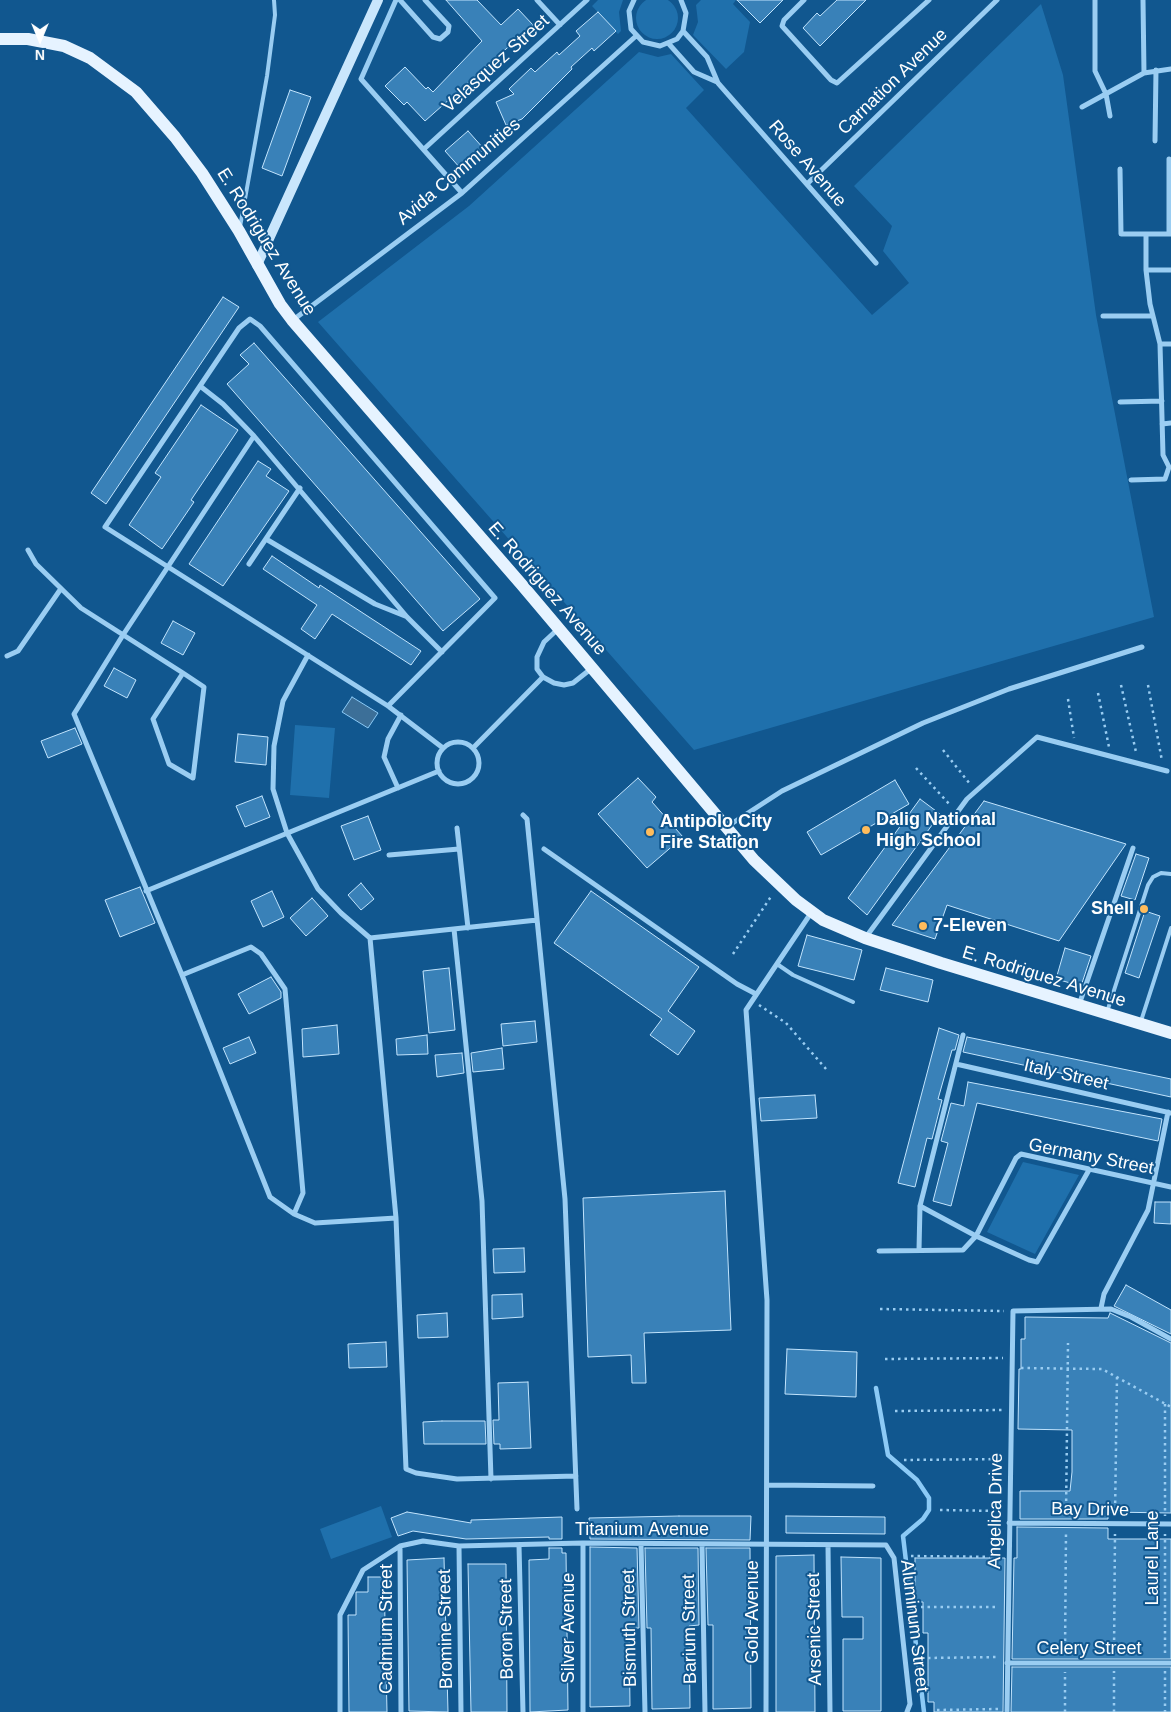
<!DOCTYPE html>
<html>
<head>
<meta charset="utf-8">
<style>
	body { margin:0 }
	#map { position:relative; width:1171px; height:1712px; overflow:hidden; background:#11578f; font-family:Arial,sans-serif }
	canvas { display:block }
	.north { position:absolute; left:15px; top:15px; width:50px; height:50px; -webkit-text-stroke:4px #11578f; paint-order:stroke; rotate:180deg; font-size:14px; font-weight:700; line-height:20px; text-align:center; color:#fff }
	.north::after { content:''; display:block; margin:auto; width:18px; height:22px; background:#fff; clip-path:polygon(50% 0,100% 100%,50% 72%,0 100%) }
</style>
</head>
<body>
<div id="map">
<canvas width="1171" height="1712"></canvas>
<div class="north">N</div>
</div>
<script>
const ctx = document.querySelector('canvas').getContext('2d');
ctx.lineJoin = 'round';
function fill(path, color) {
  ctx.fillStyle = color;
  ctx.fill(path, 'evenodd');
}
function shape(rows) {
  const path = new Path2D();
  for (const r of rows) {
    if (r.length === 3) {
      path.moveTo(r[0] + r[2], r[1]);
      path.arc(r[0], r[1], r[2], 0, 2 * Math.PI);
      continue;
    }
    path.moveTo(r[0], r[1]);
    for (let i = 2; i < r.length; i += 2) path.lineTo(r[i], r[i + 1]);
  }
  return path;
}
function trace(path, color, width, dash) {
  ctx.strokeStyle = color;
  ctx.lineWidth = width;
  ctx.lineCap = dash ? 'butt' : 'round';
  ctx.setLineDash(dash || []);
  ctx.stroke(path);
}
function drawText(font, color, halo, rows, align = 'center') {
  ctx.font = font + ' Arial,sans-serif';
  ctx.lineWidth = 4;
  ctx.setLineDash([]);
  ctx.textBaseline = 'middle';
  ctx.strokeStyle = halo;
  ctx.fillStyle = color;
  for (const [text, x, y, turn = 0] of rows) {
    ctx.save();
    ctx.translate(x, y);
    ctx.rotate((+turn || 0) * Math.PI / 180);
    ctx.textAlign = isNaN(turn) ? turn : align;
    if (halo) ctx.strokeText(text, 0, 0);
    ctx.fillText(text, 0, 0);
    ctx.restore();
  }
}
const green = shape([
	[657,18,21],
	[598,0,623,0,619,12,621,31,618,34,592,6],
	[701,0,736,0,733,4,750,22,744,52,726,69,693,35,698,22,696,5],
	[1041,4,1063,75,1096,315,1154,617,694,750,318,322,469,206,639,52,658,57,671,54,704,90,686,108,872,315,909,283,883,251,892,226,854,186],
	[295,725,335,728,329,798,290,795],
	[1023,1162,1079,1175,1035,1254,987,1232],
	[381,1506,392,1537,331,1559,320,1529]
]);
const water = shape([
	[352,697,378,713,368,728,342,712,352,697]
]);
const stream = shape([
	[876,1388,888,1455,917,1480,929,1498,929,1510,923,1519,903,1536,924,1712]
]);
const building = shape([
	[446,0,477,0,501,25,518,9,533,25,425,121,407,102,404,105,385,86,405,67,426,89,428,87,433,92,482,41,446,0],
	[737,0,783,0,760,23,737,0],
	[837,0,866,0,820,46,803,28,817,13,820,16,837,0],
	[598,12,616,31,594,51,592,48,571,67,572,69,522,119,506,125,496,102,514,94,509,89,531,68,535,72,557,52,559,55,580,36,576,31,598,12],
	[290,90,311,97,282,176,262,168,290,90],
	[468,131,484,149,461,169,445,151,468,131],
	[223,297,239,307,106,504,91,493,223,297],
	[254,343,480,599,443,631,227,384,249,364,240,355,254,343],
	[201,405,238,430,191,500,194,502,162,549,129,525,161,477,155,473,201,405],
	[258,461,271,469,266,476,289,491,223,586,189,564,258,461],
	[272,556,319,588,320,585,421,651,411,665,332,614,315,639,301,629,317,605,263,569,272,556],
	[173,621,195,633,183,655,161,643,173,621],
	[114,668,136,680,127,698,104,686,114,668],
	[75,728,82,744,48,758,41,741,75,728],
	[238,734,268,737,266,765,235,762,238,734],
	[638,778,656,797,652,802,683,837,647,868,598,814,638,778],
	[895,780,909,804,821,855,807,832,895,780],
	[262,796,270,817,245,827,236,806,262,796],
	[920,799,940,814,867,915,848,898,920,799],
	[984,801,1126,844,1059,941,947,905,935,939,892,925,984,801],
	[368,816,381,850,354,860,341,826,368,816],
	[1136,854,1149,858,1135,900,1121,896,1136,854],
	[361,883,374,899,361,910,348,895,361,883],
	[140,887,155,923,120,937,105,900,140,887],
	[272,891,284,917,263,927,251,901,272,891],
	[591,891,699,967,668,1011,695,1031,678,1055,650,1035,662,1019,554,943,591,891],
	[312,898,328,916,306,936,290,918,312,898],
	[1145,911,1160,916,1139,978,1125,973,1145,911],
	[807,935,862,950,854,980,798,966,807,935],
	[1065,948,1091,956,1081,986,1056,979,1065,948],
	[449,968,455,1030,429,1033,423,971,449,968],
	[886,968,933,980,928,1002,880,990,886,968],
	[271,977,281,992,281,998,249,1014,238,994,271,977],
	[535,1021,537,1042,503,1046,501,1024,535,1021],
	[337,1025,339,1054,303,1057,302,1029,337,1025],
	[939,1028,959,1035,955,1050,952,1050,938,1099,942,1100,932,1139,927,1138,915,1187,898,1183,939,1028],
	[427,1035,428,1054,397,1055,396,1039,427,1035],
	[249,1037,256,1053,230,1064,223,1048,249,1037],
	[967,1037,1171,1079,1171,1097,963,1052,967,1037],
	[502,1048,504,1069,473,1072,471,1053,502,1048],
	[462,1053,464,1073,437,1077,435,1055,462,1053],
	[968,1082,1162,1119,1158,1141,977,1103,951,1206,933,1201,948,1143,941,1141,951,1103,964,1106,968,1082],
	[815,1095,817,1118,761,1121,759,1098,815,1095],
	[725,1191,731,1330,644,1333,646,1383,632,1383,631,1355,588,1357,583,1198,725,1191],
	[1155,1202,1171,1202,1171,1224,1154,1223,1155,1202],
	[524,1248,525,1272,494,1273,493,1249,524,1248],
	[1126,1285,1171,1310,1171,1334,1114,1306,1126,1285],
	[522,1294,523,1317,492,1319,492,1295,522,1294],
	[447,1313,448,1337,418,1338,417,1315,447,1313],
	[1110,1313,1171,1343,1171,1513,1108,1512,1108,1519,1020,1519,1020,1491,1070,1491,1072,1472,1072,1430,1018,1429,1019,1369,1021,1369,1021,1339,1025,1339,1025,1317,1108,1318,1110,1313],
	[386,1342,387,1367,349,1368,348,1344,386,1342],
	[787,1349,857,1352,856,1397,785,1394,787,1349],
	[528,1382,531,1448,500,1449,500,1444,494,1444,493,1420,499,1420,498,1383,528,1382],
	[442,1421,485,1421,486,1444,424,1444,423,1422,442,1421],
	[407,1512,471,1523,471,1520,562,1517,562,1539,549,1539,549,1537,466,1539,413,1531,398,1536,391,1518,407,1512],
	[679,1516,751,1516,750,1540,590,1539,589,1518,679,1516],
	[786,1516,885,1517,885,1534,786,1533,786,1516],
	[1017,1527,1108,1528,1108,1539,1171,1539,1171,1659,1012,1659,1014,1558,1017,1558,1017,1527],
	[590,1547,637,1548,639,1628,629,1628,630,1706,590,1707,590,1547],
	[549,1548,562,1548,562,1553,566,1553,568,1710,530,1712,529,1560,549,1559,549,1548],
	[645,1548,698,1548,699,1625,689,1626,690,1708,652,1709,651,1628,647,1628,645,1548],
	[706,1548,750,1548,751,1708,713,1709,713,1625,708,1625,706,1548],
	[814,1555,815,1712,776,1712,776,1556,814,1555],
	[841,1557,881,1558,881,1711,843,1711,843,1639,863,1639,863,1617,842,1617,841,1557],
	[444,1558,448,1712,409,1711,407,1560,444,1558],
	[915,1558,1005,1558,1003,1712,934,1712,934,1702,928,1702,928,1633,923,1633,923,1602,915,1602,915,1558],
	[468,1564,506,1564,507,1712,471,1712,468,1564],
	[368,1577,384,1577,387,1712,349,1712,348,1615,356,1615,356,1592,368,1592,368,1577],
	[1012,1667,1171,1667,1171,1712,1011,1712,1012,1667]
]);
const path = shape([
	[1121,685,1136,752],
	[1148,685,1162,761],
	[1098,693,1109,747],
	[1068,699,1074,738],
	[943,750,970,784],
	[916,768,951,806],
	[733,954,772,895],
	[759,1005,786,1023,826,1069],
	[880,1309,1004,1311],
	[885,1359,1003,1358],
	[1021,1368,1102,1369,1171,1407],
	[1165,1404,1165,1516],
	[895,1411,1004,1410],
	[904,1460,1002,1459],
	[940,1510,1000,1511],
	[1066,1514,1068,1343],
	[1115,1516,1117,1377],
	[911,1556,1000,1557],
	[921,1607,999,1607],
	[1114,1653,1115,1534],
	[1165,1653,1165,1534],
	[1065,1654,1066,1532],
	[928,1658,998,1657],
	[1165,1671,1165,1712],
	[937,1710,998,1709],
	[1065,1712,1065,1672],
	[1114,1712,1114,1671]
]);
const lane = shape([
	[240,227,267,76,275,15,274,0],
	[777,964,793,975,853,1002],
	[1107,1012,1148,885,1153,877,1161,873,1171,874],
	[1141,1021,1171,928]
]);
const street = shape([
	[396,0,361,79,462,193],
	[400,0,433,37,440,39,448,32,449,26,425,0],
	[537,0,560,25],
	[634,0,629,11,631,29,643,42,660,46,677,39,683,31,686,13,681,0],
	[804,0,784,20,782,26,831,80,837,83,929,0],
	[1095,0,1095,71,1106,94,1110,116],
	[1143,0,1144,73],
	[683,31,707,57,718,83,876,263],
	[669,44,694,72,717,82],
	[1082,107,1144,73,1171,69],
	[1155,141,1156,70],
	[424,149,587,0],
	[1169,159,1169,234],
	[1120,169,1121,234,1171,234],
	[807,184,997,0],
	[1146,270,1171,270],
	[1103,316,1152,316],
	[293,320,462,193,636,36],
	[1160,344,1171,344],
	[200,386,223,404,254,436,407,617,442,652],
	[1120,402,1162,401],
	[1162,424,1171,423],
	[254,436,123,635,74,714,182,975,270,1197,294,1214,315,1223,396,1218],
	[1131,480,1165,479,1169,467,1163,455,1160,344,1150,304,1146,270,1146,234],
	[266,539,375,604,405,616],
	[28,550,36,564,81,608,183,673,204,687,193,778,169,764,153,719,183,673],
	[249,564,300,488],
	[558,629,544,642,537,657,537,669,543,677,554,683,564,685,573,683,592,668],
	[308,655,283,701,274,746,273,789,287,833,318,889,341,913,370,938,396,1218,406,1469,416,1473,457,1479,576,1476],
	[7,656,18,651,60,590],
	[388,706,495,598,260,326,250,319,239,328,105,527,388,706,443,748],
	[458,763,21],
	[473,748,543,677],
	[398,788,384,757,388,739,401,715],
	[523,815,527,819,565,1199,577,1509],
	[728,826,782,791,923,723,1009,689,1142,647],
	[457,828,468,928],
	[544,849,737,984,756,994],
	[389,855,459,849],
	[146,891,439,771],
	[454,929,482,1201,491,1479],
	[866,937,967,799,1037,737,1167,771],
	[370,938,537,920],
	[182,975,251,947,261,954,285,989,303,1193,294,1214],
	[1079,1005,1133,848],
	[956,1064,1171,1113],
	[920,1206,976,1236,1029,1260,1037,1262,1089,1170],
	[919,1250,920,1206,963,1035],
	[879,1251,963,1250,976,1236,1016,1158,1021,1154,1171,1187],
	[1101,1308,1104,1294,1148,1210,1168,1112],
	[768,1485,873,1486],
	[1009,1523,1171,1524],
	[583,1543,583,1712],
	[641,1544,645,1712],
	[519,1545,523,1712],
	[702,1545,705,1712],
	[828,1545,830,1712],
	[400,1546,401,1712],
	[459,1546,461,1712],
	[1007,1663,1171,1663],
	[340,1712,340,1615,363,1570,400,1546,423,1541,459,1546,583,1543,886,1545,894,1558,910,1704,907,1712],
	[766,1712,767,1300,746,1010,811,913],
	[1007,1712,1013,1311,1111,1309,1131,1317,1171,1339]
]);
const secondary = shape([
	[257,265,378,0]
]);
const primary = shape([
	[0,39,28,39,64,46,90,58,136,92,175,137,202,173,239,231,280,304,292,320,522,585,754,860,796,900,823,920,865,938,941,963,1171,1033]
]);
const markers = [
	[866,830,5,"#ffbc5c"],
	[650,832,5,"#ffbc5c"],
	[1144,909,5,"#ffbc5c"],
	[923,926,5,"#ffbc5c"]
];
const streetNames = [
	["Velasquez Street",496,64,-42],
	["Carnation Avenue",893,82,-44],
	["Rose Avenue",807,164,49],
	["Avida Communities",459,172,-40],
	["E. Rodriguez Avenue",266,242,58],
	["E. Rodriguez Avenue",547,589,49],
	["E. Rodriguez Avenue",1044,977,17],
	["Italy Street",1066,1075,13],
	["Germany Street",1091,1157,11],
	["Bay Drive",1090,1510,1],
	["Angelica Drive",996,1511,-89],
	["Titanium Avenue",642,1530],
	["Laurel Lane",1153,1558,-90],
	["Gold Avenue",753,1612,-90],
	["Aluminum Street",914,1626,83],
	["Silver Avenue",569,1628,-90],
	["Bismuth Street",630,1628,-91],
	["Cadmium Street",387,1629,-90],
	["Bromine Street",446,1629,-91],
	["Boron Street",507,1629,-91],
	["Barium Street",690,1629,-91],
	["Arsenic Street",815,1629,-91],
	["Celery Street",1089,1649]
];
const poiNames = [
	["Dalig National",876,820],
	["High School",876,841],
	["Antipolo City",660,822],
	["Fire Station",660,843],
	["Shell",1134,909,"right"],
	["7-Eleven",933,926]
];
fill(green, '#1f70ac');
fill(water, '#3c6f98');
trace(water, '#8ccaf6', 1);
trace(stream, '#8ccaf6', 4.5);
fill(building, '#3981b8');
trace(building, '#c2e4fd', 1);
trace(path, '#9acdf2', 2.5, [2.5, 4]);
trace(lane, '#9acdf2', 4);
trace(street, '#9acdf2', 5);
trace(secondary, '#c9e6fc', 10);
trace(primary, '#e6f3ff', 12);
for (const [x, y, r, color] of markers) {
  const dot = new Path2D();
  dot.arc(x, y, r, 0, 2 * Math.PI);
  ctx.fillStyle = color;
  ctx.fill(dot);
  trace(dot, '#11578f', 2);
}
drawText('18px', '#fff', '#11578f', streetNames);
drawText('bold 18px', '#fff', '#11578f', poiNames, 'left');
</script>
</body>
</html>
